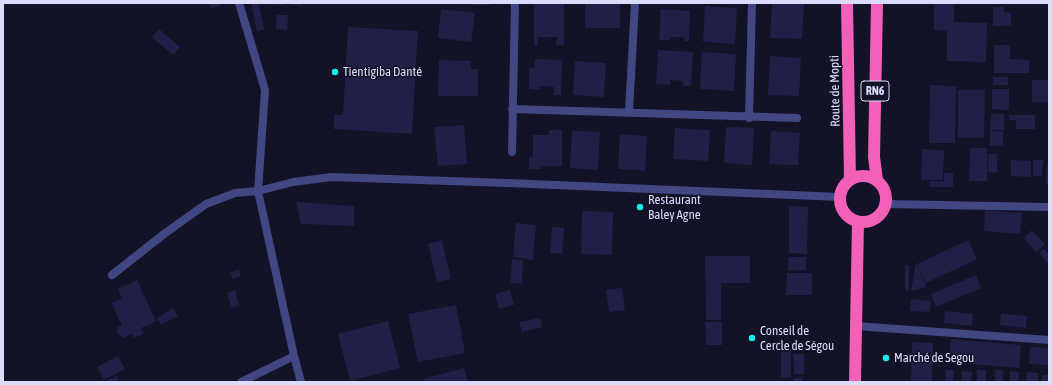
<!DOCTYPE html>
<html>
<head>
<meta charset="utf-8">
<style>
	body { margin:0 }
	#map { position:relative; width:1052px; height:385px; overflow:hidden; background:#131227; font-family:"Asap Condensed",sans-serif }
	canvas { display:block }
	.frame { position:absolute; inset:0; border:4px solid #dbdbfc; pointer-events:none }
</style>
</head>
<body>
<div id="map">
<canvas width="1052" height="385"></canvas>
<div class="frame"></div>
</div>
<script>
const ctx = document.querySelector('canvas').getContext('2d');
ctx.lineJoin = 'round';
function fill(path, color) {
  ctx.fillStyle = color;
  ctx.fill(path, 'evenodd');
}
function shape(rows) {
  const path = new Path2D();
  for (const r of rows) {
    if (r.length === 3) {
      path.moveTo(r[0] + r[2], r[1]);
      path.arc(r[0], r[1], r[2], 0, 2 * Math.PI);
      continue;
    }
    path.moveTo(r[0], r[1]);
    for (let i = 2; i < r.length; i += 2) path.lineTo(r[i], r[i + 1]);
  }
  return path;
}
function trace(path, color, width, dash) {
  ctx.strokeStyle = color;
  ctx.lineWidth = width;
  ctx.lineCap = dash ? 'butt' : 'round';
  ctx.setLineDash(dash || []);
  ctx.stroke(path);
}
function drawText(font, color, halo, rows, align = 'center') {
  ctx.font = font + ' "Asap Condensed",sans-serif';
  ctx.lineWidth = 3;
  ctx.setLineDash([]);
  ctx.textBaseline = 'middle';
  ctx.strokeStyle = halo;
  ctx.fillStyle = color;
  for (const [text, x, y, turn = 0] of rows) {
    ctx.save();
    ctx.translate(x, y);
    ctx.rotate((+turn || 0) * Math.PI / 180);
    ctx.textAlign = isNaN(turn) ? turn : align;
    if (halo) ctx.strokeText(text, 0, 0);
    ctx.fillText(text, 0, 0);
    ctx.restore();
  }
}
const building = shape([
	[209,3,220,3,221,6,210,8],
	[251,3,259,4,264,29,257,32],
	[269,3,283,3,283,5,269,4],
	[290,3,302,3,302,6,290,4],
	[471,3,490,3,490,5,471,5],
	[534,3,564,3,564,45,556,45,557,37,538,37,538,45,534,45],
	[585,3,620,3,620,28,585,28],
	[772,3,804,3,802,39,770,38],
	[934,3,954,3,954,22,987,23,986,62,947,61,947,31,934,30],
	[705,6,737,8,735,44,703,42],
	[993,7,1004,7,1004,12,1011,13,1011,26,993,26],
	[441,9,475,13,471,42,438,38],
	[661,9,690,11,689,41,684,41,684,37,670,37,670,40,659,40],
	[277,15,288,15,287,30,276,29],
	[348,27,418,31,412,134,334,129,334,115,343,115],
	[159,29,180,47,173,55,152,37],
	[994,45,1010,45,1010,59,1029,60,1029,73,994,73],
	[658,50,693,52,691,86,683,86,683,81,670,80,670,85,656,84],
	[702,52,736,54,734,91,700,89],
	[770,56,801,58,799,96,768,95],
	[535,59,562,60,561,95,554,95,554,87,540,86,540,90,529,89,529,68,534,68],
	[439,60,471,61,471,69,478,69,478,96,438,96],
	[575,61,606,63,604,97,573,95],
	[993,77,1008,77,1008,85,993,85],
	[1032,80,1049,80,1049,102,1032,102],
	[930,85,956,86,955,143,929,143],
	[992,89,1009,89,1009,110,992,109],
	[958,90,985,90,984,138,958,138],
	[991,114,1004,114,1004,130,990,130],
	[1009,115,1035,115,1035,129,1016,129,1016,120,1009,120],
	[464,125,467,164,438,166,434,127],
	[726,127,754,128,752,165,724,163],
	[675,128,710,130,708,161,673,159],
	[549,130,562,130,562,166,540,166,541,169,529,169,529,157,533,157,533,135,549,135],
	[572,131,600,132,598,170,570,168],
	[771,131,800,133,798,165,769,164],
	[990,131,1003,131,1003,146,990,146],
	[620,134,647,136,645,171,618,169],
	[970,148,987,148,987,181,969,181],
	[922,149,944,150,943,180,921,180],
	[988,154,997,154,997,173,988,172],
	[1011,160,1031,161,1031,177,1011,176],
	[1033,160,1043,160,1042,176,1033,176],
	[1047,165,1049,165,1049,184,1046,184],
	[944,173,953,173,953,187,930,187,929,181,944,181],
	[296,202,354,206,354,226,301,224],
	[789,206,808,207,807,254,789,253],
	[985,210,1022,213,1020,234,984,231],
	[582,211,613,212,612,255,581,254],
	[516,223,536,225,533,260,513,257],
	[552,227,564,228,562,254,550,253],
	[1032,230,1045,244,1036,252,1024,238],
	[442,240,451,279,437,282,428,244],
	[968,240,977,259,926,283,917,264],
	[1044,249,1049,255,1049,264,1039,253],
	[705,256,750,256,750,283,721,283,721,320,706,320],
	[789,257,806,257,806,270,788,270],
	[512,259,523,260,522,284,510,283],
	[916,263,927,287,911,291],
	[905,265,909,265,909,291,905,290],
	[239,269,241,276,233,279,230,273],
	[787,273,812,273,812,295,786,295],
	[976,275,981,288,936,307,931,294],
	[137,280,156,321,141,328,144,334,134,338,132,334,123,338,120,336,117,332,118,327,122,325,111,303,122,298,118,289],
	[622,288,625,310,609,312,606,290],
	[235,290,239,305,231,308,227,293],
	[510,290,514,305,499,309,495,294],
	[911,299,931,301,930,312,910,311],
	[456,305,465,353,418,362,408,314],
	[173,308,178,316,161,325,157,318],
	[945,311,973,314,972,326,944,323],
	[1001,314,1027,316,1026,328,1000,325],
	[540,318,542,327,522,332,519,322],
	[388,321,400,368,350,381,338,334],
	[705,322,722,322,722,345,706,345],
	[951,339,1021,345,1019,368,949,362],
	[912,342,933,343,932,382,911,382],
	[1030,347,1049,348,1049,365,1029,364],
	[781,349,791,349,791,378,781,378],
	[793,354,804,354,804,374,794,374],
	[118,356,125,369,104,380,97,367],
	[464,368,468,382,424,382,423,379],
	[946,370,954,370,953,382,945,382],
	[977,370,986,370,986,382,977,382],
	[995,370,1003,370,1003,382,995,382],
	[962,371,972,372,971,382,961,382],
	[1010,371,1019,372,1018,382,1010,382],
	[1027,372,1038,373,1038,382,1026,382],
	[1042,375,1049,375,1049,382,1041,382],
	[117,376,120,382,104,382],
	[802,377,802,382,793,382,793,378]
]);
const street = shape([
	[239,3,265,90,258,191,294,356,301,382],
	[512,109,797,118],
	[629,112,635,3],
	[749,118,752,3],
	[512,152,515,3],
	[886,204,1049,207],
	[112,275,164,234,206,204,235,193,258,191,293,182,332,177,507,183,840,197],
	[856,326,1049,340],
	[241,382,294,356]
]);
const highway = shape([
	[847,3,850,179],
	[863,199,23],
	[877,180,874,157,877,3],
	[855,382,858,222]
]);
const markers = [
	[335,72,4,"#16ede7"],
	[640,207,4,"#16ede7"],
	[752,338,4,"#16ede7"],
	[886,358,4,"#16ede7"]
];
const shields = [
	[875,91,28]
];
const shieldNames = [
	["RN6",875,91]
];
const poiNames = [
	["Tientigiba Danté",343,72],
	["Restaurant",648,200],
	["Baley Agne",648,215],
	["Conseil de",760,331],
	["Cercle de Ségou",760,346],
	["Marché de Segou",894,358]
];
const streetNames = [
	["Route de Mopti",835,91,-91]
];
fill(building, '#221f47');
trace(street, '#414782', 8);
trace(highway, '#f260b8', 12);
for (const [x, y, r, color] of markers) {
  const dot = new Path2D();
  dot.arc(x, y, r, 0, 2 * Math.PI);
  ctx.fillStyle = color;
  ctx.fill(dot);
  trace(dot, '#131227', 1.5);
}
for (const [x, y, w] of shields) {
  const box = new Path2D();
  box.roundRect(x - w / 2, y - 10, w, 20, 3);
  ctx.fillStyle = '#131227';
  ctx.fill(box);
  trace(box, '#dbdbfc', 1);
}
drawText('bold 12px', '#dbdbfc', null, shieldNames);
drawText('13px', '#dbdbfc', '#131227', poiNames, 'left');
drawText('13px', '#dbdbfc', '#131227', streetNames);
</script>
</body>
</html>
